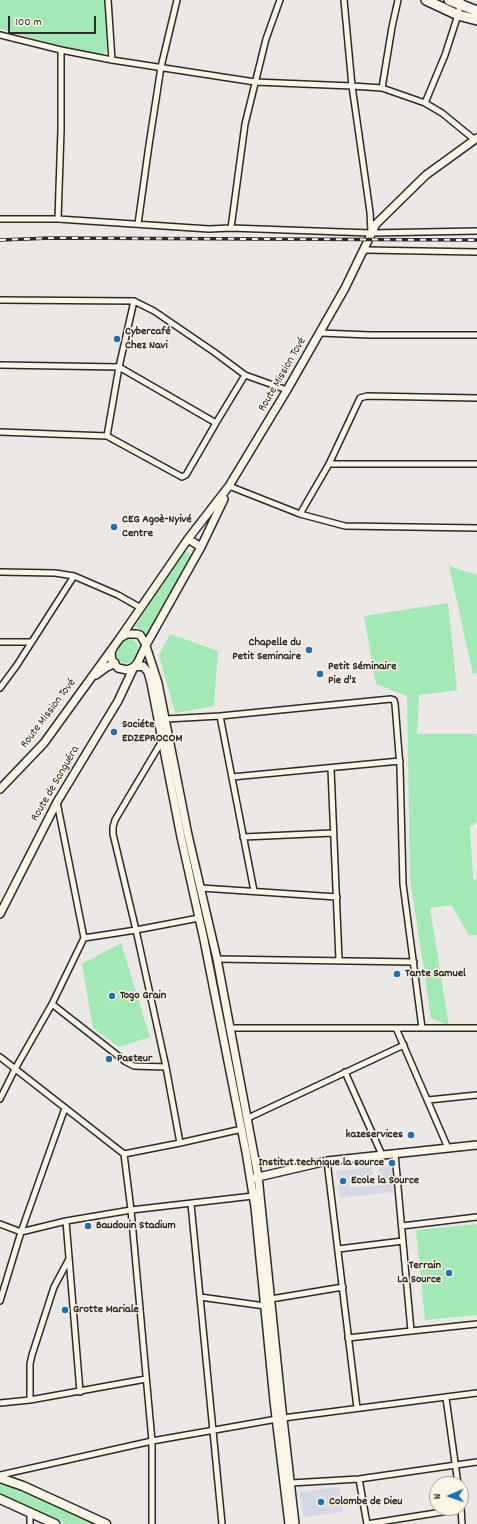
<!DOCTYPE html>
<html>
<head>
<meta charset="utf-8">
<style>
	body { margin:0 }
	#map { position:relative; width:477px; height:1524px; overflow:hidden; background:#ebe8e5; font-family:Dekko,sans-serif }
	canvas { display:block }
	.north { position:absolute; left:429px; top:1476px; width:40px; height:40px; box-sizing:border-box; background:#fcf5e5; border:1px solid #a8a49b; border-radius:50%; rotate:268deg; font-size:11px; font-weight:700; line-height:16px; text-align:center; color:#2b2b2b }
	.north::after { content:''; display:block; margin:auto; width:14px; height:18px; background:#1f6fb2; clip-path:polygon(50% 0,100% 100%,50% 72%,0 100%) }
	.scale { position:absolute; left:8px; top:16px; width:88px; height:18px; box-sizing:border-box; border:2px solid #2b2b2b; border-top:0; padding-left:5px; font-size:12px; line-height:14px; white-space:nowrap; color:#2b2b2b; -webkit-text-stroke:3px #fcf5e5; paint-order:stroke }
</style>
</head>
<body>
<div id="map">
<canvas width="477" height="1524"></canvas>
<div class="north">N</div>
<div class="scale">100 m</div>
</div>
<script>
const ctx = document.querySelector('canvas').getContext('2d');
ctx.lineJoin = 'round';
function fill(path, color) {
  ctx.fillStyle = color;
  ctx.fill(path, 'evenodd');
}
function shape(rows) {
  const path = new Path2D();
  for (const r of rows) {
    path.moveTo(r[0], r[1]);
    for (let i = 2; i < r.length; i += 2) path.lineTo(r[i], r[i + 1]);
  }
  return path;
}
function trace(path, color, width, dash) {
  ctx.strokeStyle = color;
  ctx.lineWidth = width;
  ctx.lineCap = dash ? 'butt' : 'round';
  ctx.setLineDash(dash || []);
  ctx.stroke(path);
}
function drawText(font, color, halo, rows, align = 'center') {
  ctx.font = font + ' Dekko,sans-serif';
  ctx.lineWidth = 3;
  ctx.setLineDash([]);
  ctx.textBaseline = 'middle';
  ctx.strokeStyle = halo;
  ctx.fillStyle = color;
  for (const [text, x, y, turn = 0] of rows) {
    ctx.save();
    ctx.translate(x, y);
    ctx.rotate((+turn || 0) * Math.PI / 180);
    ctx.textAlign = isNaN(turn) ? turn : align;
    if (halo) ctx.strokeText(text, 0, 0);
    ctx.fillText(text, 0, 0);
    ctx.restore();
  }
}
const built = shape([
	[391,1165,393,1192,340,1198,336,1171,372,1167,373,1175,349,1178,350,1187,384,1185,384,1176,379,1176,379,1167],
	[339,1487,343,1512,304,1517,299,1492]
]);
const green = shape([
	[0,0,106,0,111,45,101,57,0,29],
	[185,552,190,553,190,558,147,635,135,626],
	[449,566,477,575,477,673,473,674],
	[448,603,457,690,419,695,417,734,476,734,477,737,477,822,470,827,473,879,477,880,477,935,469,935,451,905,430,908,449,1026,431,1018,410,878,407,696,376,684,364,616],
	[170,634,218,651,214,706,175,713,159,655],
	[128,639,132,640,137,643,138,650,133,661,124,664,117,659,116,654,122,642],
	[121,943,150,1037,119,1047,93,1028,82,964],
	[477,1224,477,1315,425,1320,416,1230],
	[0,1482,96,1524,66,1524,0,1495]
]);
const street = shape([
	[108,0,112,60],
	[344,0,352,86,370,212,371,232],
	[0,35,61,50,112,60,255,82,352,86,382,88,425,103,442,113,475,140],
	[382,88,392,27,398,0],
	[425,103,445,55,458,15,461,0],
	[0,219,58,219,209,229,231,228,371,233,477,231],
	[58,219,61,130,61,50],
	[138,224,149,145,161,67,177,0],
	[231,228,245,124,266,39,280,0],
	[365,250,477,252],
	[0,300,134,301,154,311,214,352,245,375,287,390],
	[320,333,370,335,477,335],
	[0,365,119,367,216,423,245,375],
	[0,432,107,436,119,367,134,301],
	[107,436,182,477,186,475,216,423],
	[329,464,477,464],
	[229,486,300,514,345,526,477,528],
	[300,514,329,464,360,398,367,396,477,398],
	[0,572,55,573,74,576,118,595,141,608],
	[0,642,31,642],
	[0,688,17,665,74,576],
	[220,716,254,891],
	[166,719,220,716,391,699,394,700,395,704,400,767,403,884,422,1028],
	[331,769,339,960],
	[232,777,400,761],
	[243,837,333,833],
	[201,888,337,897],
	[84,938,136,930,113,834,113,827,115,820,162,741],
	[217,959,414,962],
	[52,1004,126,1062,134,1066,166,1067],
	[229,1028,477,1028],
	[396,1028,448,1148],
	[0,1057,124,1154,131,1210,152,1441,152,1524],
	[345,1072,382,1155],
	[0,1099,15,1069,52,1004,84,938,57,802],
	[428,1100,477,1095],
	[248,1118,404,1045],
	[180,1143,166,1067,136,930,199,918],
	[124,1154,180,1143,242,1129],
	[327,1161,357,1408],
	[191,1204,222,1524],
	[66,1221,80,1392],
	[0,1224,21,1232,66,1221,131,1210,253,1196],
	[402,1226,477,1217],
	[338,1249,403,1241],
	[200,1297,265,1306],
	[271,1299,343,1287],
	[0,1301,21,1232,65,1108],
	[411,1331,477,1324],
	[348,1338,411,1331,395,1154],
	[446,1398,458,1484],
	[30,1400,30,1364,32,1355,54,1287,69,1259],
	[0,1403,30,1400,146,1379],
	[283,1418,477,1393],
	[0,1475,152,1441,277,1419],
	[359,1479,367,1524],
	[291,1483,359,1479,477,1462],
	[461,1508,462,1524],
	[30,1513,30,1524],
	[367,1524,461,1509]
]);
const secondary = shape([
	[188,539,201,547],
	[120,638,188,539,229,486,287,390,345,288,376,224,426,175,477,138],
	[146,645,201,547,224,499],
	[146,646,158,683,188,835,217,959,258,1176,281,1401,295,1524],
	[134,667,143,666,148,672,151,683,181,837,204,940,246,1152,255,1207,274,1401,289,1524],
	[96,675,107,667,115,663,115,665],
	[0,789,44,743,120,638,127,634,136,634,140,635,142,638,146,645,138,662,134,667,127,670,118,668,112,661,111,653,113,648],
	[0,914,57,802,118,701,134,667],
	[254,1178,327,1161,477,1145]
]);
const primary = shape([
	[0,1478,23,1486,106,1524],
	[0,1499,55,1524]
]);
const highway = shape([
	[426,0,458,15,477,20],
	[449,0,477,11]
]);
const rail = shape([
	[0,240,52,238,477,240]
]);
const markers = [
	[117,339,4,"#1f6fb2"],
	[114,527,4,"#1f6fb2"],
	[309,650,4,"#1f6fb2"],
	[320,674,4,"#1f6fb2"],
	[114,732,4,"#1f6fb2"],
	[397,974,4,"#1f6fb2"],
	[112,996,4,"#1f6fb2"],
	[109,1059,4,"#1f6fb2"],
	[411,1135,4,"#1f6fb2"],
	[392,1163,4,"#1f6fb2"],
	[343,1181,4,"#1f6fb2"],
	[88,1226,4,"#1f6fb2"],
	[449,1273,4,"#1f6fb2"],
	[65,1310,4,"#1f6fb2"],
	[321,1502,4,"#1f6fb2"]
];
const poiNames = [
	["Cybercafé",125,332],
	["Chez Navi",125,346],
	["CEG Agoè-Nyivé",122,520],
	["Centre",122,534],
	["Chapelle du",301,643,"right"],
	["Petit Seminaire",301,657,"right"],
	["Petit Séminaire",328,667],
	["Pie d'X",328,681],
	["Sociéte",122,725],
	["EDZEPROCOM",122,739],
	["Tante Samuel",405,974],
	["Togo Grain",120,996],
	["Pasteur",117,1059],
	["kazeservices",403,1135,"right"],
	["Institut technique la source",384,1163,"right"],
	["Ecole la Source",351,1181],
	["Baudouin Stadium",96,1226],
	["Terrain",441,1266,"right"],
	["La Source",441,1280,"right"],
	["Grotte Mariale",73,1310],
	["Colombe de Dieu",329,1502]
];
const streetNames = [
	["Route Mission Tové",283,375,-60],
	["Route Mission Tové",49,714,-53],
	["Route de Sanguéra",56,784,-60]
];
fill(built, '#d6d9e5');
fill(green, '#a2e9b5');
trace(street, '#2b2b2b', 8);
trace(secondary, '#2b2b2b', 10);
trace(primary, '#2b2b2b', 11);
trace(highway, '#2b2b2b', 12);
trace(street, '#fcf5e5', 5);
trace(secondary, '#fcf5e5', 7);
trace(primary, '#fcf5e5', 8);
trace(highway, '#fcf5e5', 9);
trace(rail, '#2b2b2b', 3.5);
trace(rail, '#fcf5e5', 2, [6]);
for (const [x, y, r, color] of markers) {
  const dot = new Path2D();
  dot.arc(x, y, r, 0, 2 * Math.PI);
  ctx.fillStyle = color;
  ctx.fill(dot);
  trace(dot, '#fcf5e5', 1.5);
}
drawText('bold 12px', '#2b2b2b', '#fcf5e5', poiNames, 'left');
drawText('12px', '#2b2b2b', '#fcf5e5', streetNames);
</script>
</body>
</html>
